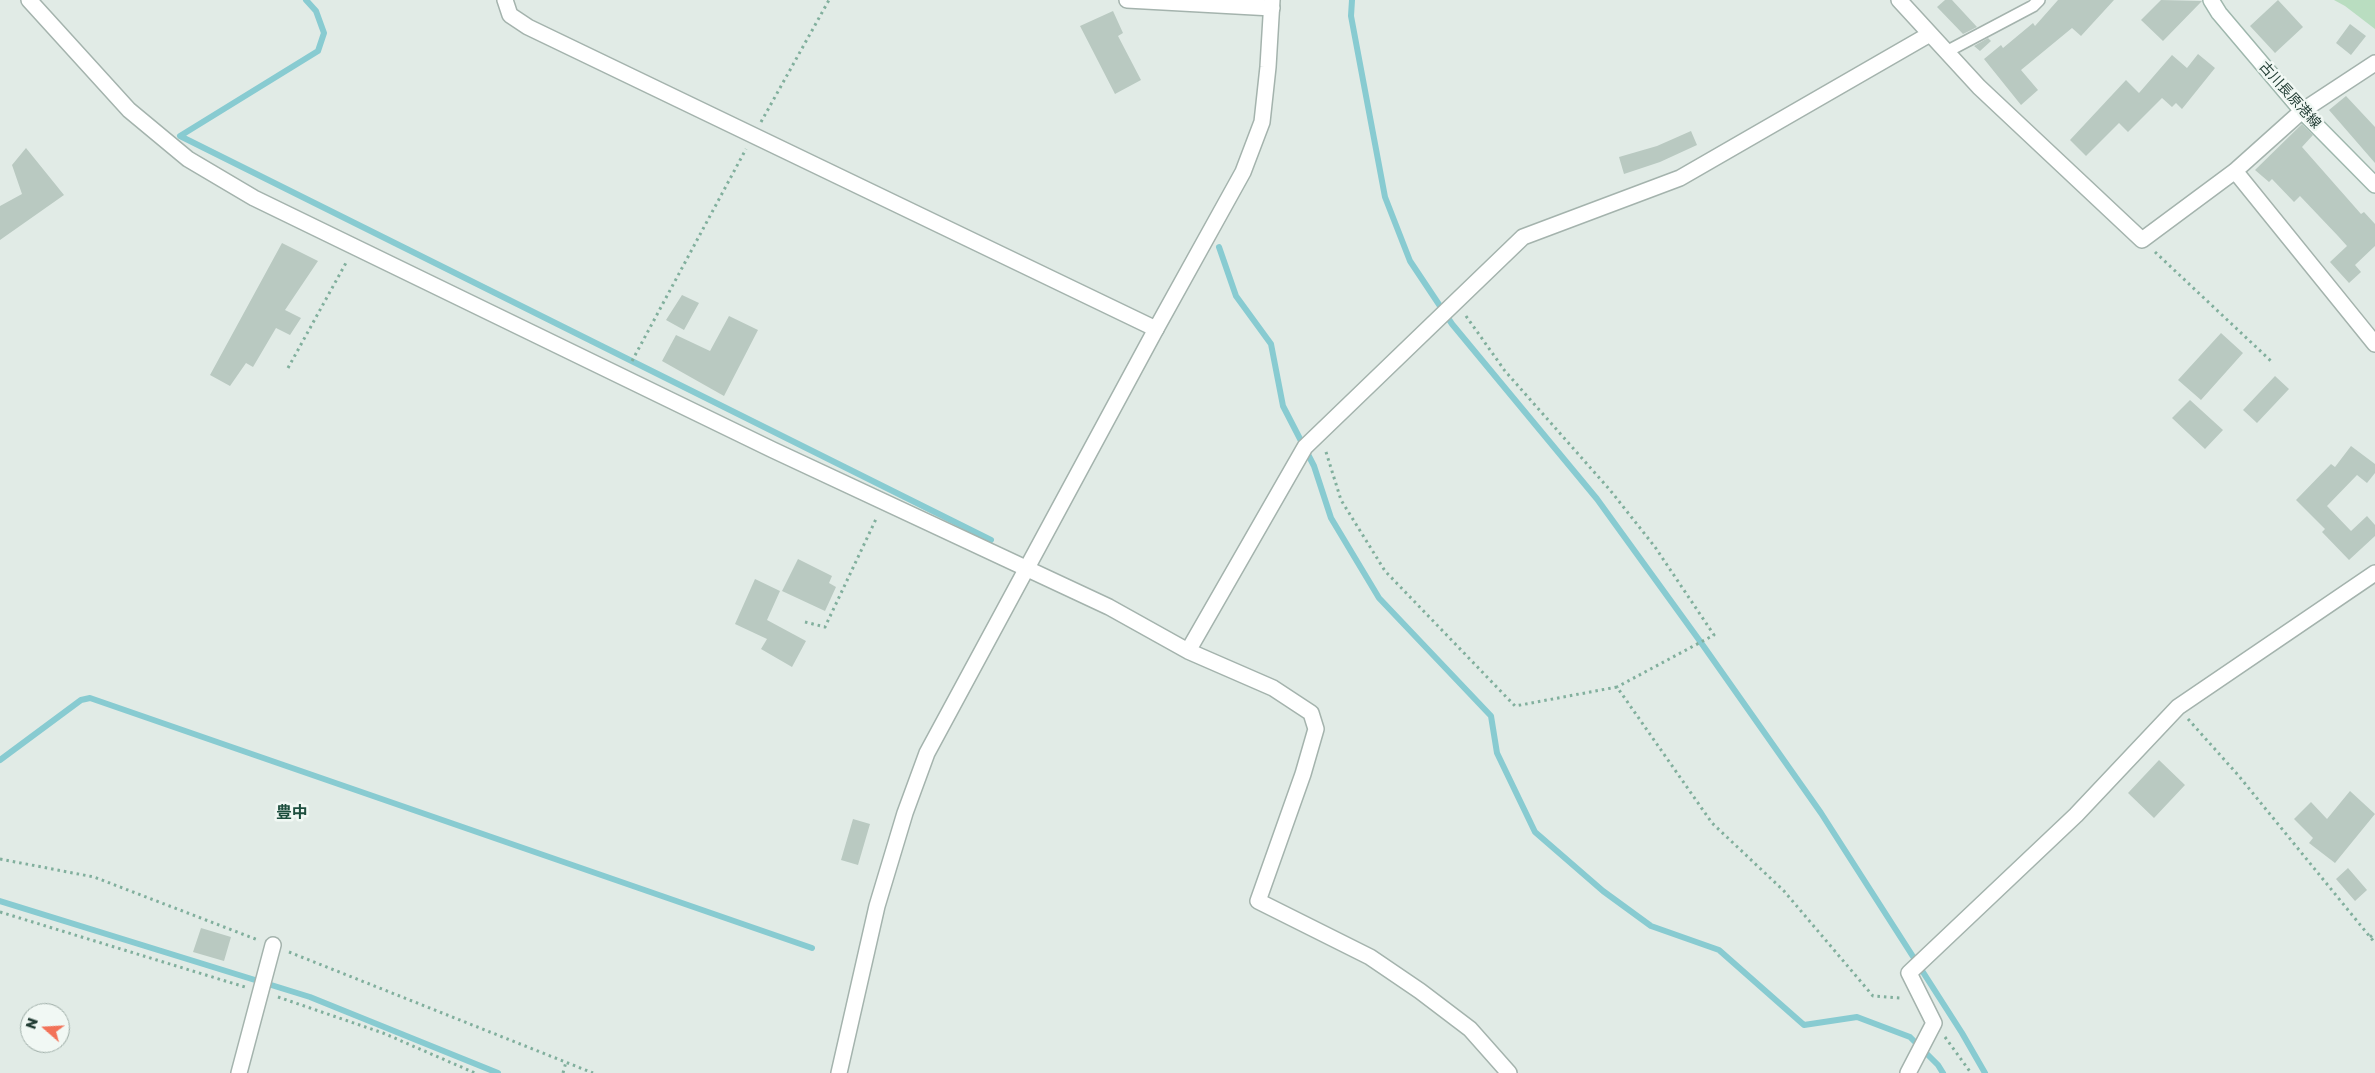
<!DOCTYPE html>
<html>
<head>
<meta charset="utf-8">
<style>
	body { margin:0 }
	#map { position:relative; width:2375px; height:1073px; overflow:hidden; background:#e1ebe6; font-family:"Golos Text",sans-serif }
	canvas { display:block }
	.north { position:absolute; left:20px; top:1003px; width:50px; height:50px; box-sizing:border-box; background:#f1f8f4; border:1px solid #9eada7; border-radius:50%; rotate:289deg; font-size:14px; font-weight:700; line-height:20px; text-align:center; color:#213c33 }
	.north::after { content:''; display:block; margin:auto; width:18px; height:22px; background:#f27258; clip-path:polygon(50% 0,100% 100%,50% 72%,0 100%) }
</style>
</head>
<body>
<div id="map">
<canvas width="2375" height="1073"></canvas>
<div class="north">N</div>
</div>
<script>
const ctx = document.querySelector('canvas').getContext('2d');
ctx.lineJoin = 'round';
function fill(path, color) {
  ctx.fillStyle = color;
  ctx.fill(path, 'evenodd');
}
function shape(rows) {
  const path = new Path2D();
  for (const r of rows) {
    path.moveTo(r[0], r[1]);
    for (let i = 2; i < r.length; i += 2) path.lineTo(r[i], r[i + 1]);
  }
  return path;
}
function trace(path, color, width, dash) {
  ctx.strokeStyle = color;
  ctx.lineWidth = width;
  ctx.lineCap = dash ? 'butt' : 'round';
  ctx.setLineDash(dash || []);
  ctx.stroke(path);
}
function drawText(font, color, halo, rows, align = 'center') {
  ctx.font = font + ' "Golos Text","Noto Sans JP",sans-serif';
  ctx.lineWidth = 5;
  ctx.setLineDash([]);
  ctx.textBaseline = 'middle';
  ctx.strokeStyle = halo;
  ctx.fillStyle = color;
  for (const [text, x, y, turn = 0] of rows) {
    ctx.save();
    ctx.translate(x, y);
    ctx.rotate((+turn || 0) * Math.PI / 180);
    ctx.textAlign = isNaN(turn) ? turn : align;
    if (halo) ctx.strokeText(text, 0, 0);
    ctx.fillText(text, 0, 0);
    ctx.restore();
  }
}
const green = shape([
	[2334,0,2375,0,2375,29,2345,6]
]);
const stream = shape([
	[306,0,316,11,324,33,318,51,180,136,991,540],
	[1352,0,1351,16,1385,197,1410,261,1452,324,1597,499,1702,644,1821,813,1962,1033,1985,1073],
	[1219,247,1236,296,1271,344,1283,406,1314,466,1331,518,1379,598,1491,716,1497,753,1535,832,1603,891,1651,926,1719,950,1804,1025,1857,1017,1910,1037,1938,1065,1943,1073],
	[0,760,81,700,90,698,812,948],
	[0,901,310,997,498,1073]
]);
const building = shape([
	[1945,0,1952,0,1977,27,1963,34,1937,7],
	[2058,0,2114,0,2081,36,2072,28,2021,70,2038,90,2021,105,1984,59,2001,45,2003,48,2033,23,2035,26],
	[2161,0,2202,1,2163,41,2141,20],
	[2278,0,2303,27,2275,53,2250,26],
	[1113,11,1123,33,1118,36,1141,80,1115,94,1080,26],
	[2350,24,2366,36,2351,55,2336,43],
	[1988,38,1991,41,1980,51,1974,46],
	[2198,54,2215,68,2182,109,2176,103,2172,107,2162,98,2128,132,2119,123,2086,156,2070,140,2126,80,2139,93,2172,55,2187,68],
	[2346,96,2375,127,2375,163,2329,110],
	[2302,124,2313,135,2302,147,2361,214,2364,212,2375,224,2375,246,2355,265,2361,272,2349,283,2330,262,2347,246,2338,236,2300,196,2294,202,2272,179,2269,182,2255,170],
	[1691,131,1697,145,1660,162,1624,174,1619,157,1657,146],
	[26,148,64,195,0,240,0,206,22,194,12,165],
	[282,243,318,261,285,310,301,318,290,335,276,328,253,367,246,363,230,386,210,375],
	[682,295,699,303,684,330,666,320],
	[729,316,758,330,724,396,662,361,676,335,710,351],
	[2221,333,2243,353,2201,400,2178,380],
	[2275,376,2289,389,2257,423,2243,410],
	[2190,400,2223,430,2205,449,2172,418],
	[2351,446,2375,464,2375,473,2367,483,2357,475,2327,506,2351,531,2367,516,2375,525,2375,536,2349,560,2322,532,2325,529,2296,500,2331,464,2335,467],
	[798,559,832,576,829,583,836,587,825,611,782,591],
	[755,579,780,591,767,620,806,641,792,667,761,649,767,639,735,624],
	[2159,760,2185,785,2154,818,2128,793],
	[2350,791,2375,814,2335,863,2309,843,2313,838,2294,819,2311,802,2327,819],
	[853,819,870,824,858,865,841,860],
	[2348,868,2367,890,2355,901,2336,879],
	[201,928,231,937,224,961,193,952]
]);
const path = shape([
	[761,122,829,0],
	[2155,252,2271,361],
	[1466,316,1505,371,1610,490,1655,547,1714,635,1617,687],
	[632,361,746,149],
	[288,368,347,261],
	[1326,452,1341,500,1385,571,1515,706,1617,687,1712,823,1784,891,1873,996,1901,998],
	[805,622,825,627,877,517],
	[2188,719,2238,775,2375,943],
	[0,859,94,877,258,940],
	[0,912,245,987],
	[2370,937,2375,933],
	[289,952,593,1073],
	[278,997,383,1033,475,1073],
	[1945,1037,1971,1073],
	[563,1073,566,1062]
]);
const service = shape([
	[1946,52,2033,6,2039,0]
]);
const minor = shape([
	[29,0,129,110,188,159,254,198,773,450,1109,607,1188,651,1273,688,1311,713,1316,729,1303,774,1258,901,1370,957,1420,991,1470,1029,1509,1073],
	[505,0,510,15,528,27,1156,329],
	[1127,0,1272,8],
	[1899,0,1979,87,2142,240,2235,171,2302,111,2375,63],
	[2235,171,2375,344],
	[1188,651,1305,447,1523,237,1680,178,1930,34],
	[239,1073,273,945],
	[1908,1073,1934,1023,1909,973,2076,815,2178,707,2375,573]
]);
const tertiary = shape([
	[839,1073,877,906,905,813,927,753,1156,329,1243,172,1262,122,1268,67,1272,0]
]);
const secondary = shape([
	[2211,0,2219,13,2302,111,2375,185]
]);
const streetNames = [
	["古川長原港線",2290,95,48]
];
const quarterNames = [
	["豊中",292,813]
];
fill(green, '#b9ddc0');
trace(stream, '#88cbd1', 6);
fill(building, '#b9c9c1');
trace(service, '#a4b3ad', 14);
trace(minor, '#a4b3ad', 18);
trace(tertiary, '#a4b3ad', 18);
trace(secondary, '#9fb7ad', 18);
trace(path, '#81af9d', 3, [2.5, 4]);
trace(service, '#fff', 11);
trace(minor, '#fff', 15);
trace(tertiary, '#fff', 15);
trace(secondary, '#fff', 15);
drawText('14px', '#213c33', '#f1f8f4', streetNames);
drawText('bold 16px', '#1d4e3e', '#f1f8f4', quarterNames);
</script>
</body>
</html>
